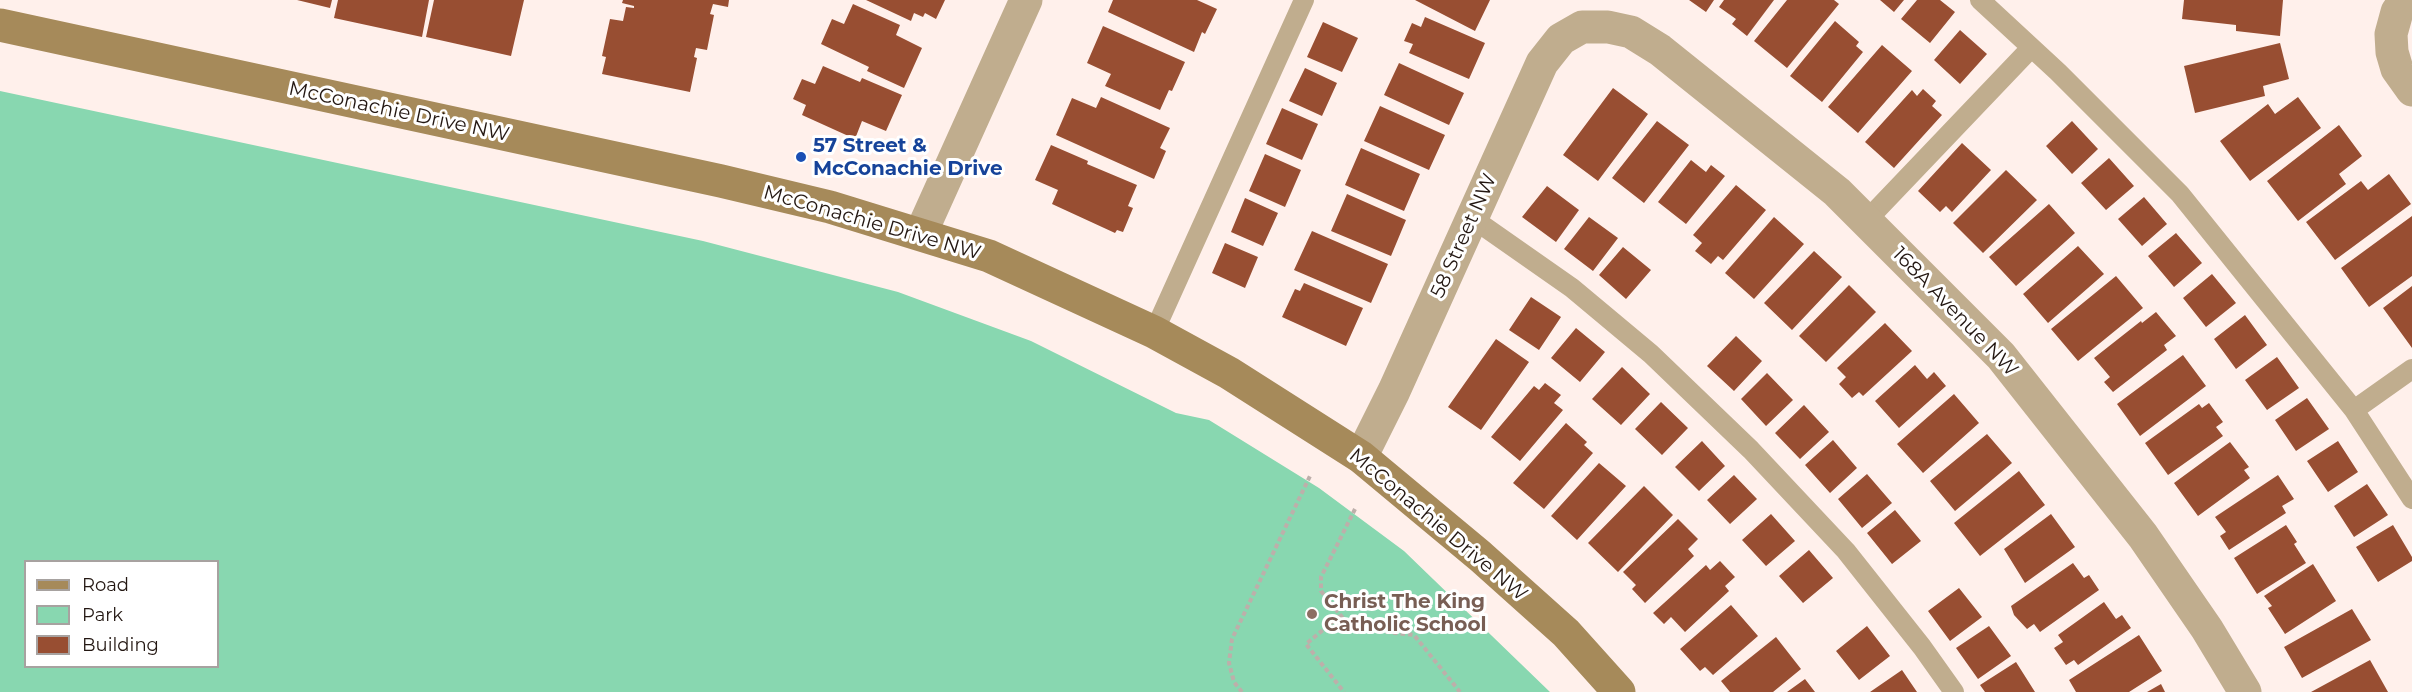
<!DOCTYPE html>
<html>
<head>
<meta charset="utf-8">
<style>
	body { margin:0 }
	#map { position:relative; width:2412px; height:692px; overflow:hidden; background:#fff0eb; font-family:Montserrat,sans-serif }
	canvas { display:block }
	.legend { position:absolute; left:24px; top:560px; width:195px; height:108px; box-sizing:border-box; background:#fff; border:2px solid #a7a2a0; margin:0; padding:8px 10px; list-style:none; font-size:18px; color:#231712 }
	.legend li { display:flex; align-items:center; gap:12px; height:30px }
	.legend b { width:30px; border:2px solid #a7a2a0 }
</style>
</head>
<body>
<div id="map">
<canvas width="2412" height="692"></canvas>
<ul class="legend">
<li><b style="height:8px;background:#a68a5a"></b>Road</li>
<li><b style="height:16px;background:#88d7b0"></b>Park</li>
<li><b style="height:16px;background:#984e32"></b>Building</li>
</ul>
</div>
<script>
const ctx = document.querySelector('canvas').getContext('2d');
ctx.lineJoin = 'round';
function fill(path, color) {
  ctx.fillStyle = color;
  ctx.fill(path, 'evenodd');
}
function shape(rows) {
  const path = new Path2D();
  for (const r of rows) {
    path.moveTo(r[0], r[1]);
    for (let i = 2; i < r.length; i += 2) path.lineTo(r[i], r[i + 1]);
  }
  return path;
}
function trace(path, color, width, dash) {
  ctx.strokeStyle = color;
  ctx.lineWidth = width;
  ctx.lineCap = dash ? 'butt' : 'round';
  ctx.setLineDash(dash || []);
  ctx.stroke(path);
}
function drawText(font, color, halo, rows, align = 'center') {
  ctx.font = font + ' Montserrat,sans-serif';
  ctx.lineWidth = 6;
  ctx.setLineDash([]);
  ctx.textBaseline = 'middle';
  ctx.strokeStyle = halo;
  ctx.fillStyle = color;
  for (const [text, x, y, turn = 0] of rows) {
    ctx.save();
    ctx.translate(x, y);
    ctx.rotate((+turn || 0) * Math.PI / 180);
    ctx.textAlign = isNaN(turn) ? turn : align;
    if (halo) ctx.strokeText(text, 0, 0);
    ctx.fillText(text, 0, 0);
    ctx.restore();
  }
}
const green = shape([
	[0,91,703,241,898,292,1031,341,1176,413,1209,420,1319,488,1404,551,1550,692,0,692],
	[26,562,218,562,218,666,26,666]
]);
const building = shape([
	[297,0,332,0,330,8],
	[338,0,429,0,422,37,334,18],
	[434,0,524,0,511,56,426,37],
	[623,0,729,0,728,7,713,4,710,14,714,15,707,50,696,48,694,57,697,58,690,92,602,74,606,57,602,56,610,19,623,21,626,7,634,8,634,6,622,3],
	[866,0,945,0,936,19,925,13,923,17,914,13,911,21],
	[1113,0,1197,0,1217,9,1205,34,1202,32,1194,52,1108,12],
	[1415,0,1490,0,1475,31],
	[1689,0,1714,0,1706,12],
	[1724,0,1774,0,1747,36,1732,24,1736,19,1719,7],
	[1787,0,1834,0,1839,4,1787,68,1754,41],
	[1880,0,1904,0,1894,12],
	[1917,0,1940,0,1955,12,1930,43,1901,19],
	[2184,0,2283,0,2280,36,2236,31,2236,25,2182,19],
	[853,4,900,25,896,35,922,48,904,88,867,71,869,67,821,44,832,19,844,24],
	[1425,17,1485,43,1469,79,1409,53,1413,44,1404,41,1412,23,1421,27],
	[1835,21,1859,42,1856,46,1863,52,1822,102,1790,76],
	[1323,22,1358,38,1342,72,1307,57],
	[1103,26,1185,62,1172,91,1169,90,1160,110,1105,86,1111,74,1087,63],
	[1960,30,1987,54,1960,84,1934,60],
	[2280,43,2289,79,2263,86,2265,96,2195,113,2184,66],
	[1882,45,1912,71,1858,133,1828,107],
	[1399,63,1464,93,1449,125,1384,95],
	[823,66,860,82,862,78,902,95,886,131,862,121,855,139,802,115,806,105,793,99,802,79,815,84],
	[1305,68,1337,83,1322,116,1289,101],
	[1613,88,1648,114,1598,181,1563,155],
	[1923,89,1936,101,1932,106,1942,115,1894,168,1865,142,1912,90,1917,96],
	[1101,97,1170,128,1160,148,1166,151,1154,179,1056,135,1072,98,1096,108],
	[2298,97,2321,128,2250,181,2220,141,2268,104,2275,114],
	[1380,106,1445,135,1429,170,1364,141],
	[1282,108,1318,124,1302,160,1266,144],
	[1657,121,1689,145,1644,203,1612,178],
	[2072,121,2098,149,2072,174,2046,146],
	[2339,125,2362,156,2339,174,2346,184,2298,221,2267,181],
	[1962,143,1991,170,1952,212,1946,206,1940,212,1918,191],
	[1051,145,1088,161,1087,164,1137,185,1128,206,1133,208,1123,232,1117,230,1115,233,1052,204,1058,190,1035,180],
	[1361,148,1420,174,1404,211,1345,185],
	[1265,154,1301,170,1285,207,1249,191],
	[2109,158,2134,186,2106,210,2081,183],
	[1691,160,1706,172,1711,165,1725,176,1686,224,1658,202],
	[2006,170,2037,200,1983,253,1953,223],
	[2389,174,2411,204,2335,260,2306,222,2361,181,2368,190],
	[1736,185,1766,210,1723,260,1718,256,1711,264,1695,251,1702,243,1693,235],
	[1547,186,1579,210,1556,242,1522,217],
	[1347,194,1406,220,1391,256,1331,231],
	[2144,197,2167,224,2142,246,2118,219],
	[1245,198,1278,213,1263,246,1231,232],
	[2049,204,2075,233,2016,286,1989,257],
	[2412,216,2412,276,2369,307,2341,268],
	[1589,217,1618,238,1593,271,1564,249],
	[1774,217,1804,244,1754,299,1725,273],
	[1312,231,1388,264,1371,303,1294,270],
	[2176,233,2202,263,2174,287,2148,256],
	[1225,243,1258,257,1245,288,1212,273],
	[2078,246,2104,274,2048,323,2023,294],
	[1623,247,1651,270,1626,299,1599,275],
	[1814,251,1842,277,1792,330,1764,303],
	[2212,274,2236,303,2206,327,2183,298],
	[2116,276,2143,308,2078,361,2051,329],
	[1304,283,1363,308,1346,346,1282,317,1295,289,1300,291],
	[1849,285,1876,312,1826,362,1799,336],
	[2412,286,2412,348,2383,308],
	[1531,297,1561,317,1539,350,1509,330],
	[2156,312,2176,336,2164,345,2167,350,2113,392,2104,382,2110,377,2094,358,2141,321,2142,323],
	[2245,315,2267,345,2236,369,2214,339],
	[1885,323,1912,351,1863,396,1859,392,1852,398,1839,384,1846,377,1837,368],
	[1576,328,1605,352,1580,382,1551,358],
	[1736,336,1762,361,1734,391,1707,366],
	[1496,339,1529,362,1481,430,1448,407],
	[2183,355,2206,386,2140,436,2117,404],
	[2277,357,2299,388,2267,410,2245,380],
	[1915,365,1927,379,1934,372,1946,386,1899,428,1875,401],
	[1622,367,1650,394,1621,425,1592,399],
	[1767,373,1793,400,1766,426,1741,399],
	[1545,383,1561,395,1554,403,1563,410,1520,461,1491,437,1534,386,1539,390],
	[1954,394,1979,423,1923,473,1897,444],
	[2307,398,2329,429,2296,451,2275,420],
	[1661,402,1688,428,1662,455,1635,429],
	[2209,403,2223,422,2216,427,2223,436,2168,475,2145,443,2199,404,2202,408],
	[1804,405,1829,432,1800,459,1775,433],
	[1566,423,1587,442,1584,445,1593,453,1544,509,1513,483],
	[1987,434,2012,463,1955,511,1930,481],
	[1833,440,1857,468,1830,493,1805,465],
	[1702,441,1725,466,1699,491,1675,467],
	[2338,441,2358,472,2328,492,2307,461],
	[2230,442,2249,467,2244,470,2250,478,2198,516,2174,483],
	[1599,463,1626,486,1577,540,1551,516],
	[2019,471,2045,505,1980,556,1954,523],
	[1867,474,1892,503,1862,528,1838,499],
	[1734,475,1757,499,1730,524,1707,500],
	[2278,475,2294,499,2282,506,2286,513,2229,550,2220,536,2226,532,2215,517],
	[2367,484,2388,515,2354,537,2334,506],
	[1644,486,1673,515,1618,572,1588,543],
	[1895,510,1921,541,1892,564,1867,533],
	[1771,514,1795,541,1766,566,1742,540],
	[2051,514,2075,547,2025,583,2004,549],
	[1678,519,1698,539,1688,549,1694,556,1645,603,1632,589,1636,585,1623,572],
	[2286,525,2297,542,2294,544,2306,563,2257,594,2234,558],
	[2393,525,2412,557,2412,561,2378,582,2356,547],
	[1809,550,1833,578,1803,603,1779,576],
	[1720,561,1735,577,1725,586,1729,591,1685,632,1671,617,1664,624,1653,613,1706,565,1710,570],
	[2073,563,2084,578,2089,575,2099,590,2040,632,2034,624,2027,629,2014,615,2011,606],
	[2313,564,2336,601,2285,634,2268,608,2272,606,2264,596],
	[1959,588,1982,617,1950,641,1928,611],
	[2104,602,2116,619,2122,615,2131,628,2078,665,2074,660,2066,665,2054,648,2063,642,2058,635],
	[1731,605,1758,636,1713,675,1705,667,1700,671,1680,649],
	[2352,609,2371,640,2302,678,2284,647],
	[1867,626,1890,656,1859,680,1836,651],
	[1989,626,2011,656,1978,679,1956,648],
	[2139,635,2162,671,2129,692,2076,692,2069,680],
	[1776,637,1801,669,1773,692,1730,692,1721,681],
	[2370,660,2388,692,2311,692],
	[2016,662,2035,692,1985,692,1980,685],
	[1902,670,1917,692,1870,692],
	[1805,679,1815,692,1787,692],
	[2161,684,2165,692,2147,692]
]);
const path = shape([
	[1355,509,1321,577,1321,591,1351,628,1414,635,1460,692],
	[1340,616,1306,644,1344,692],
	[1242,692,1234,682,1229,663,1232,639,1310,476]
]);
const lane = shape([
	[1980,0,2058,72,2180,194,2354,410,2412,499],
	[1472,218,1572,288,1651,354,1751,450,1846,551,1922,647,1954,692],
	[1866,221,2031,48],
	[1154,332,1304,0],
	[2354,410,2412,369]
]);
const street = shape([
	[2405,0,2397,12,2391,34,2392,52,2397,69,2412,90],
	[921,233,1026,0],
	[1361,457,1394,391,1542,63,1561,39,1582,27,1608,27,1631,32,1660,50,1837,192,2001,356,2143,536,2207,629,2245,692]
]);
const secondary = shape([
	[0,25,721,181,830,207,989,256,1154,332,1229,373,1361,457,1480,556,1566,633,1619,692]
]);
const markers = [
	[801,157,6,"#1a4fb4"],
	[1312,614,6,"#8d6e63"]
];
const streetNames = [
	["McConachie Drive NW",399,112,12],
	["McConachie Drive NW",872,223,16],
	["58 Street NW",1464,236,-66],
	["168A Avenue NW",1955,312,46],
	["McConachie Drive NW",1438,525,40]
];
const transitNames = [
	["57 Street &",813,146],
	["McConachie Drive",813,169]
];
const educationNames = [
	["Christ The King",1324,602],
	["Catholic School",1324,625]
];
fill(green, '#88d7b0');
fill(building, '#984e32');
trace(path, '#bdafaa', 4, [4.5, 3]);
trace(lane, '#c0ad8e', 20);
trace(street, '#c0ad8e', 33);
trace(secondary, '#a68a5a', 33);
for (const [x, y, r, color] of markers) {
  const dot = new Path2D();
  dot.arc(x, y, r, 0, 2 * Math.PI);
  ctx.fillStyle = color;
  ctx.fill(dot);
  trace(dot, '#fff', 2);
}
drawText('20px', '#231712', '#fff', streetNames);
drawText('bold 20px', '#164399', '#fff', transitNames, 'left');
drawText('bold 20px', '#785e54', '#fff', educationNames, 'left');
</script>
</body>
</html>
